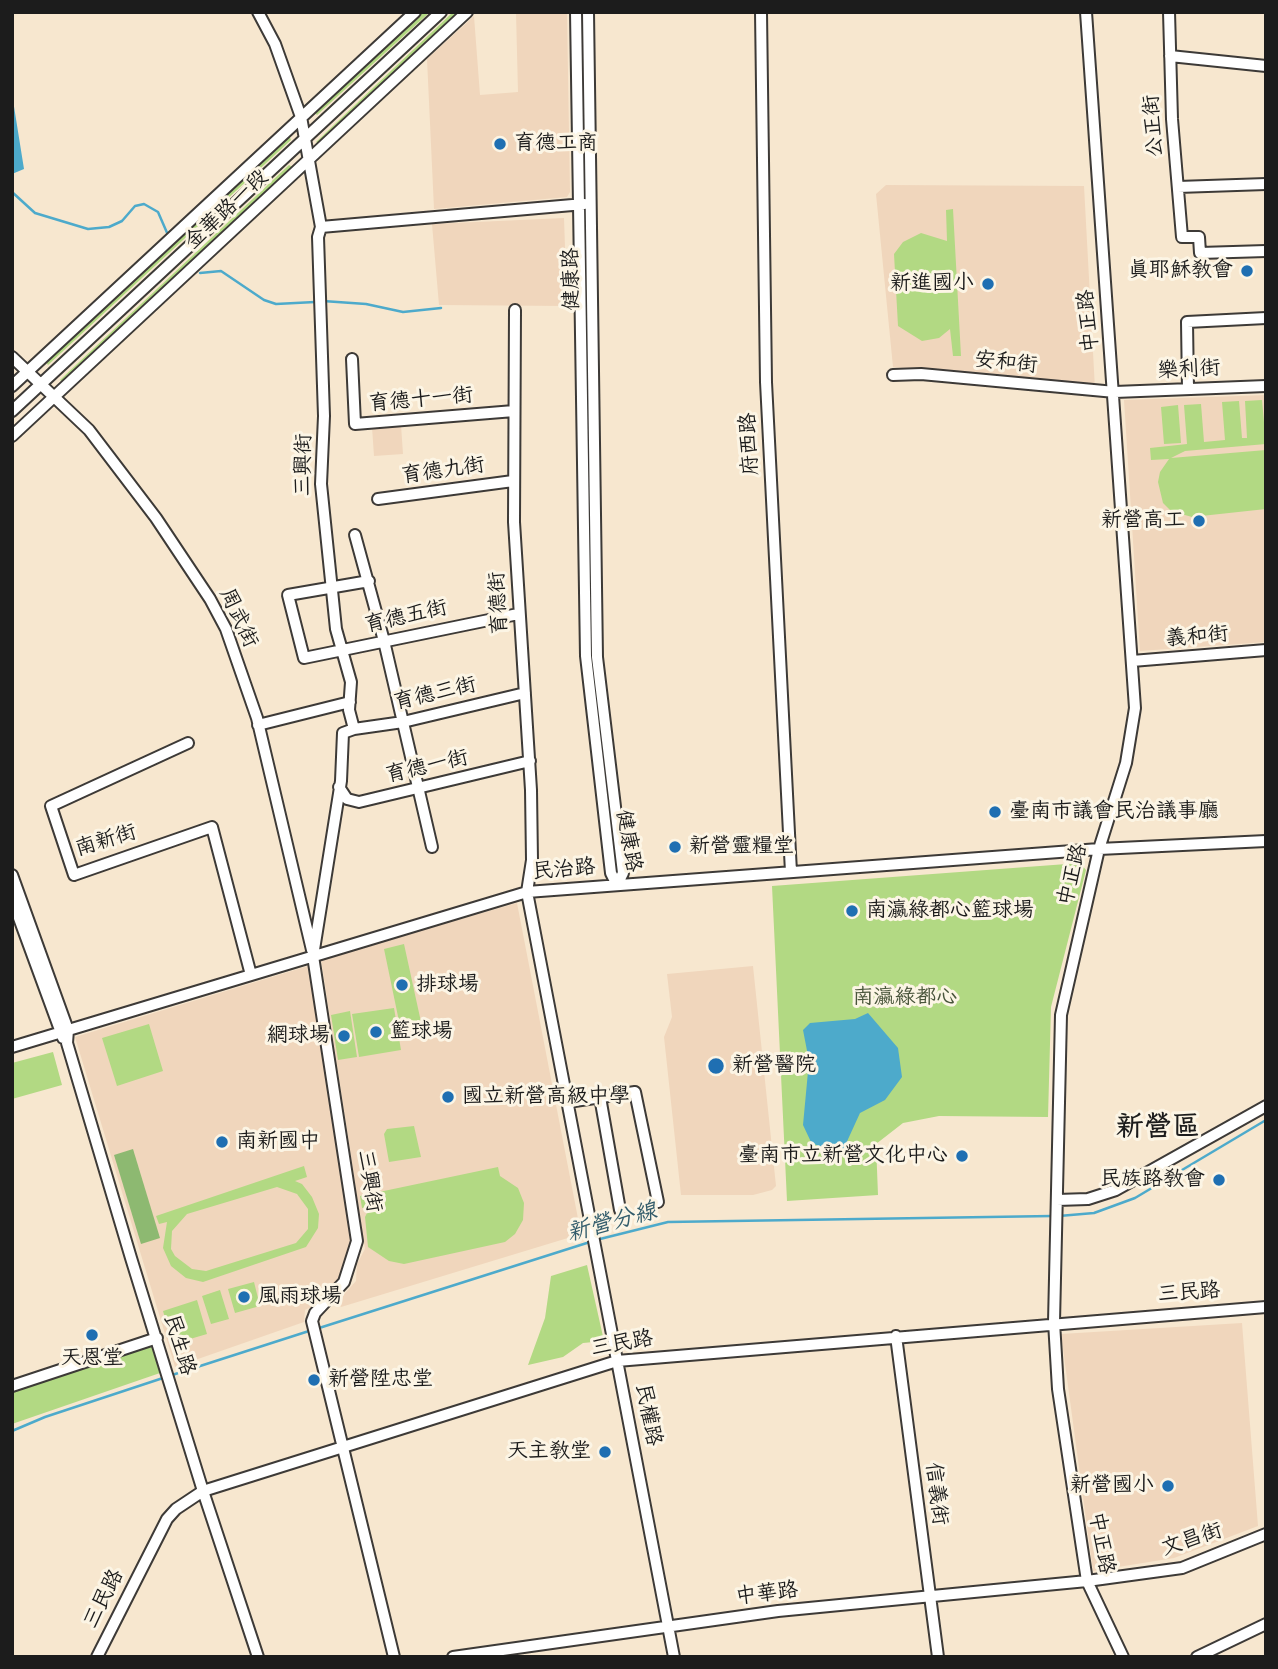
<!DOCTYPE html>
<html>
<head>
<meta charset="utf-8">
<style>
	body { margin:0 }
	#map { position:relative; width:1278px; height:1669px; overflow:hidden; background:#f7e7cf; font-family:Sriracha,sans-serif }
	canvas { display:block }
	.frame { position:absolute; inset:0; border:14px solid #1c1c1c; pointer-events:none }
</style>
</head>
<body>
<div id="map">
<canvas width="1278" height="1669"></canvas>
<div class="frame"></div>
</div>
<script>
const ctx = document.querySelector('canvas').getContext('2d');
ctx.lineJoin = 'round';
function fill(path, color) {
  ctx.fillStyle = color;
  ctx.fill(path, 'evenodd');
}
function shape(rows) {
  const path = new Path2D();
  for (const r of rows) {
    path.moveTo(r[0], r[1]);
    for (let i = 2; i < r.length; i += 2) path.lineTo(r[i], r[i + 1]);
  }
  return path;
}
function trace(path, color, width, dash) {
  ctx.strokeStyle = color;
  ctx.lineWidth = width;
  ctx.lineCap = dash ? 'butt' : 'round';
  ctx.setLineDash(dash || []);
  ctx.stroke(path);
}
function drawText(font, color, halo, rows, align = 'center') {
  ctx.font = font + ' Sriracha,"LXGW WenKai TC",sans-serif';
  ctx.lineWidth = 6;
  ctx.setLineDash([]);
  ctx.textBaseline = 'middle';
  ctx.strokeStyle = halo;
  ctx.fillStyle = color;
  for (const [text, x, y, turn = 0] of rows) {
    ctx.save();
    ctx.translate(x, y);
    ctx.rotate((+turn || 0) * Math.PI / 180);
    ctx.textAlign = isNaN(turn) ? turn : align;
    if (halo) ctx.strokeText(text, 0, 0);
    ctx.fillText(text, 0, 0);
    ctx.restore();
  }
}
const built = shape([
	[516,12,567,12,570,192,567,197,434,209,427,59,474,16,480,95,518,92],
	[886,185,1084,186,1095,389,893,367,876,194],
	[564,218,567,306,439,305,432,224],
	[1266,395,1266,642,1140,651,1124,400],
	[401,425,403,454,374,456,372,427],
	[517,903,581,1234,341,1307,338,1301,356,1281,357,1264,365,1249,321,959],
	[308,966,354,1243,339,1293,305,1310,304,1322,175,1367,75,1037],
	[753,966,776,1186,772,1190,753,1195,681,1195,664,1037,672,1017,667,974],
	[1242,1323,1258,1526,1174,1558,1093,1571,1061,1334]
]);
const green = shape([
	[419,12,430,12,317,115,313,111],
	[453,12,464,12,319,144,316,142],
	[289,135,291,140,48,365,45,361],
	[289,165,294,168,63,382,60,380],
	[953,209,961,356,953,356,950,329,939,338,922,341,898,326,894,254,903,242,921,233,947,241,946,210],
	[1262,400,1266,444,1185,451,1171,458,1266,450,1266,509,1192,517,1171,511,1163,503,1158,482,1160,472,1169,459,1151,460,1150,448,1187,444,1184,405,1201,404,1204,442,1225,440,1222,402,1239,401,1242,438,1247,438,1245,401],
	[1178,405,1181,443,1164,444,1161,407],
	[1080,863,1086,870,1051,1007,1048,1117,939,1116,903,1123,876,1144,878,1195,787,1201,772,886],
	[404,944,421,1022,400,1026,384,949],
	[394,1008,401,1050,359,1057,352,1014],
	[350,1011,357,1057,338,1060,331,1015],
	[149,1024,163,1071,117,1086,102,1038],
	[53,1052,62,1085,12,1099,12,1063],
	[414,1126,421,1157,389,1162,384,1134,387,1129],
	[304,1166,307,1177,295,1181,302,1184,312,1197,319,1214,318,1228,306,1247,203,1282,186,1278,171,1266,163,1248,167,1222,159,1224,156,1216],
	[277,1187,297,1194,308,1209,308,1229,296,1243,206,1271,192,1269,175,1256,171,1249,172,1231,187,1214],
	[498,1167,500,1176,518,1188,524,1203,523,1220,515,1234,505,1242,404,1264,389,1261,368,1247,365,1217,370,1207,362,1208,360,1196],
	[587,1265,604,1341,583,1343,563,1357,528,1365,545,1318,551,1276],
	[254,1282,260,1306,235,1313,228,1289],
	[220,1290,229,1319,211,1324,202,1296],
	[197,1300,207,1334,173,1344,163,1311],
	[151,1345,160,1373,12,1424,12,1392,19,1388]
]);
const forest = shape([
	[133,1149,160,1238,141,1244,114,1155]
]);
const water = shape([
	[12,94,24,169,12,174],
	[868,1013,898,1048,902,1077,885,1100,860,1113,844,1148,838,1154,831,1153,811,1142,803,1125,809,1061,803,1030,810,1023,855,1019]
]);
const stream = shape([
	[12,192,35,213,88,229,109,227,122,221,135,206,144,204,158,212,168,235],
	[200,273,221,271,264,300,276,304,315,302],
	[323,301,366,304,403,312,441,308],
	[1059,1216,1094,1213,1135,1198,1266,1120],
	[596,1240,668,1222,1052,1216],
	[316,1329,590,1242],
	[169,1376,309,1331],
	[12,1431,45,1417,163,1378]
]);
const minor = shape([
	[258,12,275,44,301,117,321,227,318,237,324,416,321,484,336,629,351,682,349,710,354,729,343,733,341,781,313,956,357,1241,344,1282,315,1313,312,1321,394,1657],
	[576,12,586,656,611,873,617,885],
	[588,12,597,657,623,873,617,885],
	[761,12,766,382,791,872],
	[1086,12,1135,708,1126,763,1099,849,1061,1015,1054,1322,1058,1389,1087,1581,1123,1657],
	[1169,12,1172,119,1182,237,1199,237,1200,253,1266,251],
	[1170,56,1266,66],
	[1178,187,1266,184],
	[321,227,584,204],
	[515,310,514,522,531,790,532,860,527,892,674,1657],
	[12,357,89,430,156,518,210,599,226,629,257,718,312,950],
	[352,359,355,424,514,411],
	[893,375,921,374,1115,392,1266,386],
	[12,386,415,12],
	[1188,389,1187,322,1266,318],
	[12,411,441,12],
	[12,436,467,12],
	[378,499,513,481],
	[355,535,384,641,432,847],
	[369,581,288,595,304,658,518,614],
	[1132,661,1266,650],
	[258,725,350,702],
	[354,729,403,722,525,693],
	[188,743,51,806,74,875,212,827,251,975],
	[339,787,347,799,359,802,530,761],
	[12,875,68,1030,67,1043,131,1258,203,1491,258,1657],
	[12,899,63,1038],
	[12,1047,527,892,1099,849,1266,841],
	[600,1097,620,1210],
	[568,1102,635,1092,658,1202],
	[1057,1200,1088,1199,1116,1190,1266,1106],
	[896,1336,938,1657],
	[12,1386,157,1338],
	[97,1657,167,1519,176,1509,203,1491,617,1361,1266,1307],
	[453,1657,778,1611,1087,1581,1182,1568,1266,1534],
	[1197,1657,1266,1624]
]);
const markers = [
	[500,144,7,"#1f6fb2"],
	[1247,271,7,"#1f6fb2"],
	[988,284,7,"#1f6fb2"],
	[1199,521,7,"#1f6fb2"],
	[995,812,7,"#1f6fb2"],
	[675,847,7,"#1f6fb2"],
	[852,911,7,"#1f6fb2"],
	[402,985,7,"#1f6fb2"],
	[376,1032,7,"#1f6fb2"],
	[344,1036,7,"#1f6fb2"],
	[716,1066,9,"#1f6fb2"],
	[448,1097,7,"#1f6fb2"],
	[222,1142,7,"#1f6fb2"],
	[962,1156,7,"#1f6fb2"],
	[1219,1180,7,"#1f6fb2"],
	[244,1297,7,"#1f6fb2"],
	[92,1335,7,"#1f6fb2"],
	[314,1380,7,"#1f6fb2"],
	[605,1452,7,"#1f6fb2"],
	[1168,1486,7,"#1f6fb2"]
];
const streetNames = [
	["公正街",1154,126,-94],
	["金華路一段",227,210,-43],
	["健康路",572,279,-91],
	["中正路",1089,321,-95],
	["安和街",1006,363,6],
	["樂利街",1189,370,-3],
	["育德十一街",421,400,-5],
	["府西路",750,444,-93],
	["三興街",304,465,-89],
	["育德九街",443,471,-8],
	["育德街",499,603,-93],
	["育德五街",406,617,-13],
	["周武街",238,618,65],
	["義和街",1197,637,-5],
	["育德三街",435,694,-13],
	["育德一街",427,767,-13],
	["南新街",106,841,-17],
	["健康路",628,841,80],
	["民治路",564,870,-5],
	["中正路",1073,875,-76],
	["三興街",369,1181,81],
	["三民路",1189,1293,-4],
	["三民路",622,1344,-10],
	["民生路",179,1345,73],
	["民權路",648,1415,79],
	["信義街",936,1494,83],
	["文昌街",1192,1540,-18],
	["中正路",1101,1543,80],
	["中華路",767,1594,-7],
	["三民路",104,1599,-63]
];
const poiNames = [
	["育德工商",514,144],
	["真耶穌教會",1233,271,"right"],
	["新進國小",974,284,"right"],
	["新營高工",1185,521,"right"],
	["臺南市議會民治議事廳",1009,812],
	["新營靈糧堂",689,847],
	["南瀛綠都心籃球場",866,911],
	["排球場",416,985],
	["籃球場",390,1032],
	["網球場",330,1036,"right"],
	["新營醫院",732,1066],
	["國立新營高級中學",462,1097],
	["南新國中",236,1142],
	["臺南市立新營文化中心",948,1156,"right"],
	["民族路教會",1205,1180,"right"],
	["風雨球場",258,1297],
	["天恩堂",92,1359,"center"],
	["新營陞忠堂",328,1380],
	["天主教堂",591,1452,"right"],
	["新營國小",1154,1486,"right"]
];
const parkNames = [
	["南瀛綠都心",905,998]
];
const waterNames = [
	["新營分線",612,1223,-15]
];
const districtNames = [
	["新營區",1158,1128]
];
fill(built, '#f0d6bc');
fill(green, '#b2d983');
fill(forest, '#8db971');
fill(water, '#4daacb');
trace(stream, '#4daacb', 2.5);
trace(minor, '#3d3a37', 14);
trace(minor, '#fff', 10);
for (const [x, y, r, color] of markers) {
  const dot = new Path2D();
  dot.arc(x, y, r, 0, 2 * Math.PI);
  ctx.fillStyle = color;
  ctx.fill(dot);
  trace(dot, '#fcf5e5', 2.5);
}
drawText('21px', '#1c1c1c', '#fcf5e5', streetNames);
drawText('21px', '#1c1c1c', '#fcf5e5', poiNames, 'left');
drawText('21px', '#49553b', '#fcf5e5', parkNames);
drawText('italic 23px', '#325c6b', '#fcf5e5', waterNames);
drawText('bold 28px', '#1c1c1c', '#fcf5e5', districtNames);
</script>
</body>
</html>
